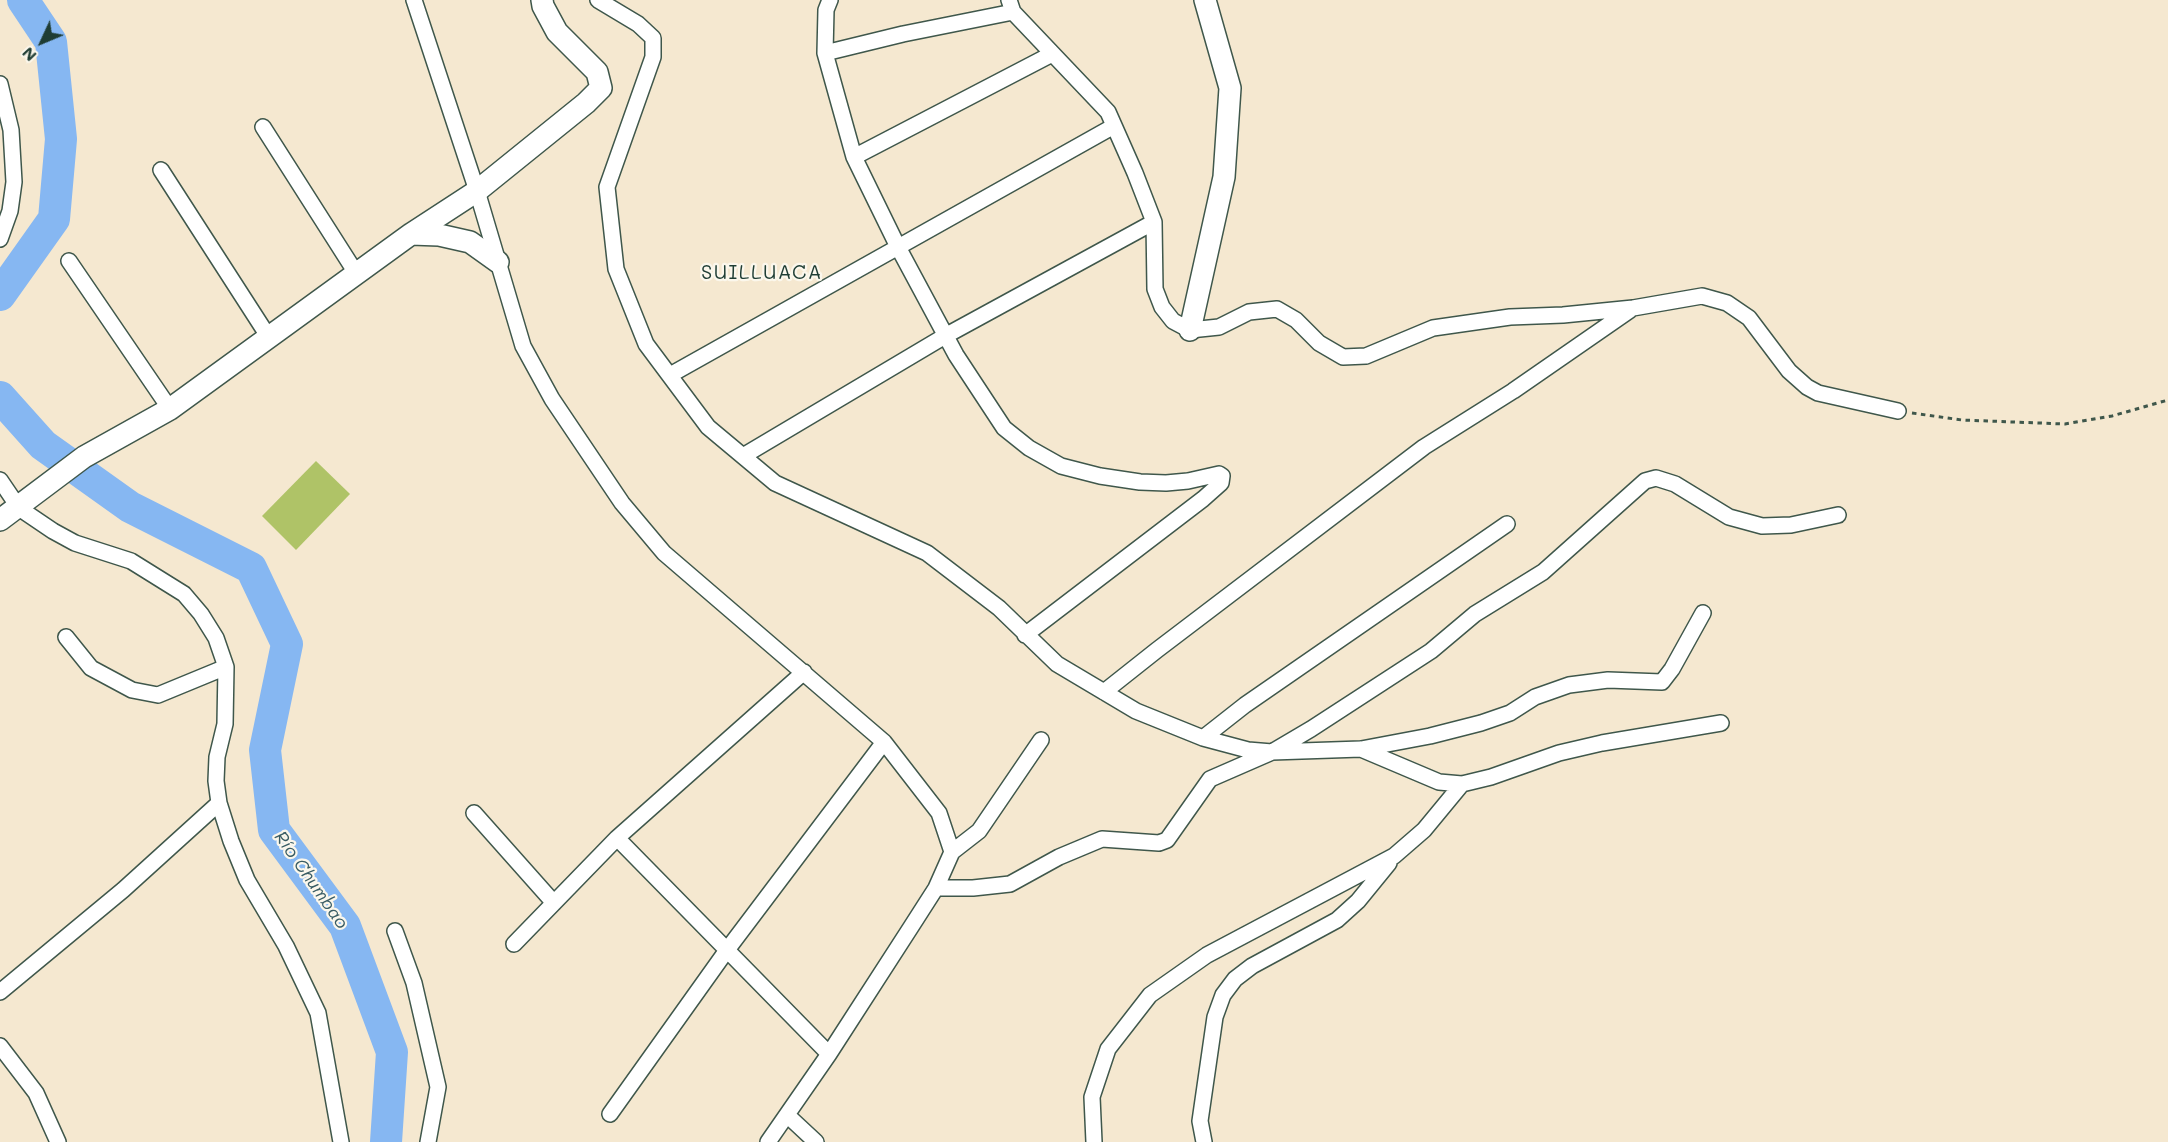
<!DOCTYPE html>
<html>
<head>
<meta charset="utf-8">
<style>
	body { margin:0 }
	#map { position:relative; width:2168px; height:1142px; overflow:hidden; background:#f5e8d0; font-family:Mali,sans-serif }
	canvas { display:block }
	.north { position:absolute; left:12px; top:12px; width:60px; height:60px; -webkit-text-stroke:4px #fbf7ec; paint-order:stroke; rotate:226deg; font-size:16px; font-weight:700; line-height:24px; text-align:center; color:#1f3d34 }
	.north::after { content:''; display:block; margin:auto; width:21px; height:27px; background:#1f3d34; clip-path:polygon(50% 0,100% 100%,50% 72%,0 100%) }
</style>
</head>
<body>
<div id="map">
<canvas width="2168" height="1142"></canvas>
<div class="north">N</div>
</div>
<script>
const ctx = document.querySelector('canvas').getContext('2d');
ctx.lineJoin = 'round';
function fill(path, color) {
  ctx.fillStyle = color;
  ctx.fill(path, 'evenodd');
}
function shape(rows) {
  const path = new Path2D();
  for (const r of rows) {
    path.moveTo(r[0], r[1]);
    for (let i = 2; i < r.length; i += 2) path.lineTo(r[i], r[i + 1]);
  }
  return path;
}
function trace(path, color, width, dash) {
  ctx.strokeStyle = color;
  ctx.lineWidth = width;
  ctx.lineCap = dash ? 'butt' : 'round';
  ctx.setLineDash(dash || []);
  ctx.stroke(path);
}
function drawText(font, color, halo, rows, align = 'center') {
  ctx.font = font + ' Mali,sans-serif';
  ctx.lineWidth = 4.5;
  ctx.setLineDash([]);
  ctx.textBaseline = 'middle';
  ctx.strokeStyle = halo;
  ctx.fillStyle = color;
  for (const [text, x, y, turn = 0] of rows) {
    ctx.save();
    ctx.translate(x, y);
    ctx.rotate((+turn || 0) * Math.PI / 180);
    ctx.textAlign = isNaN(turn) ? turn : align;
    if (halo) ctx.strokeText(text, 0, 0);
    ctx.fillText(text, 0, 0);
    ctx.restore();
  }
}
const green = shape([
	[316,461,350,494,296,550,262,516]
]);
const river = shape([
	[0,295,54,219,61,139,51,42,23,0],
	[0,397,43,445,130,507,251,568,287,644,265,750,274,830,345,926,392,1052,386,1142]
]);
const path = shape([
	[1912,413,1962,420,2065,424,2112,416,2168,400]
]);
const street = shape([
	[414,0,477,191,523,346,552,399,622,503,664,553,884,742,939,813,952,852,936,888,911,927,829,1054,768,1142],
	[598,0,638,24,653,38,653,57,607,187,616,269,646,344,708,427,775,483,927,553,999,608,1057,664,1136,711,1203,738,1248,750,1272,752,1361,749,1430,736,1481,723,1510,713,1535,697,1569,685,1608,680,1662,682,1672,669,1703,613],
	[830,0,826,10,825,53,854,157,898,247,956,355,1004,428,1029,448,1061,466,1100,476,1140,482,1166,483,1188,481,1219,474,1222,476,1221,483,1203,499,1025,635],
	[1009,0,1013,12,1108,112,1135,173,1154,222,1155,289,1162,307,1173,321,1190,330,1219,327,1249,312,1277,309,1296,320,1319,343,1343,357,1366,356,1433,328,1510,317,1563,315,1633,308,1702,296,1727,303,1749,318,1789,371,1807,387,1818,393,1898,411],
	[825,53,903,34,1013,12],
	[0,84,11,130,14,182,10,211,0,239],
	[263,127,356,273],
	[854,157,1052,54],
	[161,170,268,336],
	[69,261,170,409],
	[670,375,1114,126],
	[743,456,945,336,1154,222],
	[0,480,19,508,53,531,75,543,131,561,184,594,201,614,216,638,226,667,225,724,217,757,216,781,219,803,231,841,247,880,286,946,318,1013,341,1142],
	[66,637,91,668,132,690,158,695,226,667],
	[1104,692,1157,650,1424,447,1513,391,1630,310],
	[1203,738,1245,705,1507,524],
	[1361,749,1439,782,1462,784,1491,777,1559,753,1602,743,1721,723],
	[474,813,554,903],
	[617,838,829,1054],
	[952,852,979,831,1041,740],
	[936,888,973,888,1010,884,1059,857,1102,839,1159,843,1167,840,1210,779,1272,752,1311,729,1431,651,1475,614,1543,572,1645,481,1656,478,1675,484,1729,517,1762,526,1791,525,1838,515],
	[395,931,414,983,438,1087,428,1142],
	[514,944,617,838,804,672],
	[0,992,123,890,219,803],
	[0,1046,36,1093,58,1142],
	[610,1114,727,950,884,742],
	[787,1115,816,1142],
	[1094,1142,1092,1097,1108,1049,1150,995,1207,955,1394,856,1424,830,1462,784],
	[1204,1142,1200,1121,1215,1017,1223,995,1235,979,1252,966,1337,920,1358,901,1389,863]
]);
const secondary = shape([
	[411,234,439,235,470,242,498,262],
	[1190,330,1224,177,1230,88,1205,0],
	[0,520,84,457,170,409,411,234,477,191,586,103,601,88,597,72,557,32,543,6,542,0]
]);
const waterNames = [
	["Río Chumbao",311,880,55]
];
const quarterNames = [
	["SUILLUACA",762,273]
];
fill(green, '#afc367');
trace(river, '#86b7f2', 32);
trace(street, '#3f574b', 18);
trace(secondary, '#3f574b', 24);
trace(path, '#3f574b', 3, [4.5, 4.5]);
trace(street, '#fff', 15);
trace(secondary, '#fff', 21);
drawText('italic 18px', '#395c64', '#fbf7ec', waterNames);
ctx.letterSpacing = '1.5px';
drawText('20px', '#1f3d34', '#fbf7ec', quarterNames);
ctx.letterSpacing = '0px';
</script>
</body>
</html>
